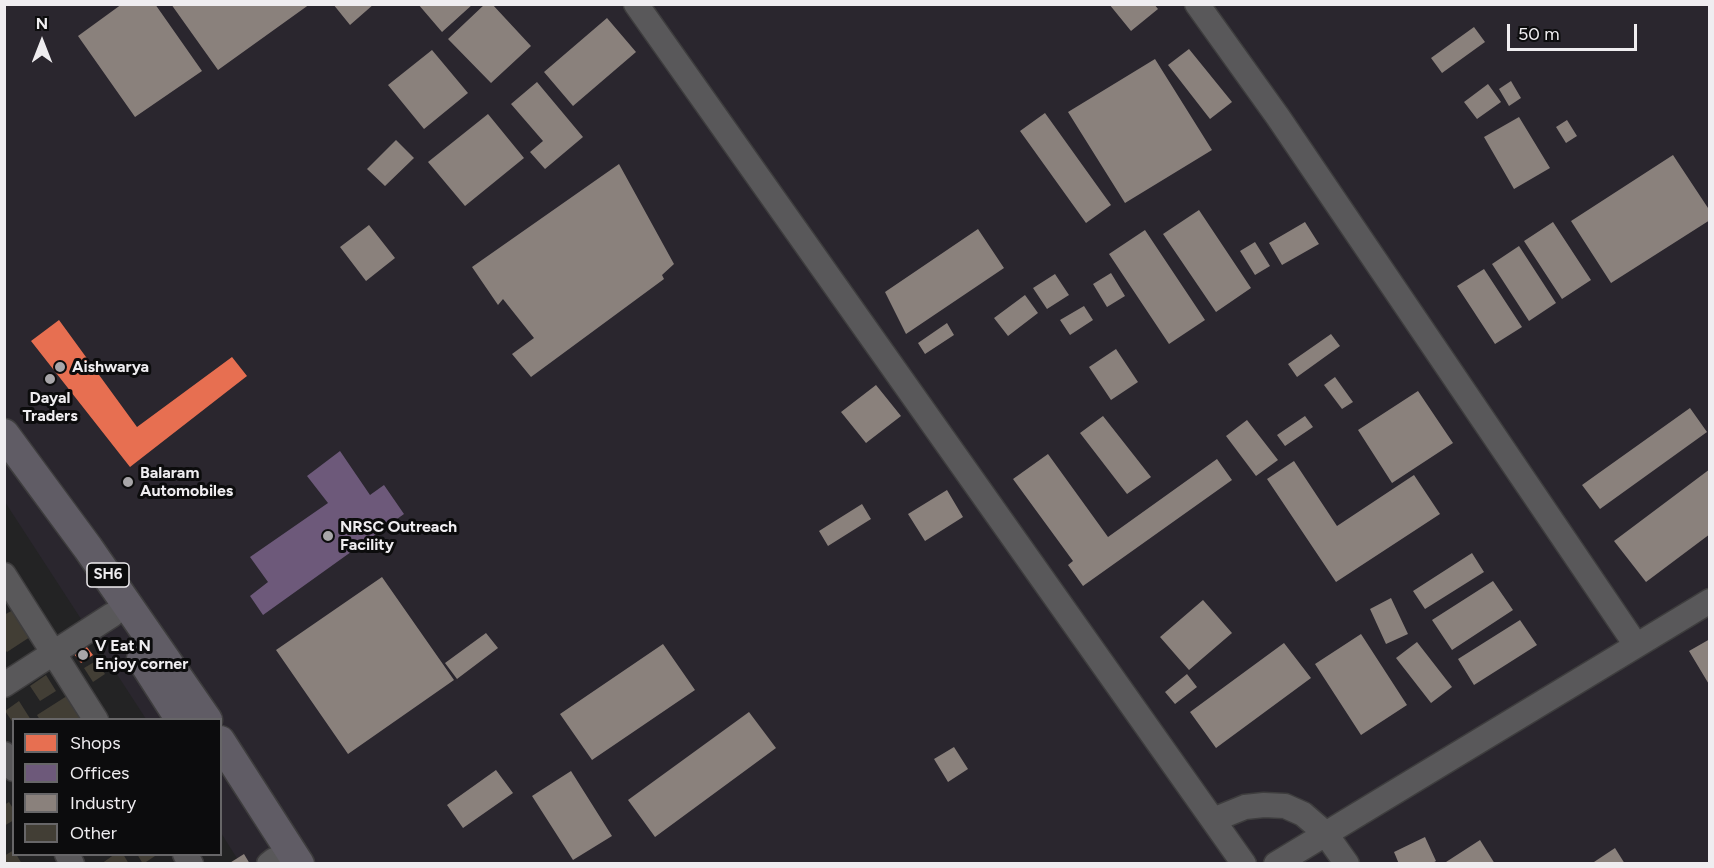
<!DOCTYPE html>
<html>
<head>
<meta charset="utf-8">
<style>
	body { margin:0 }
	#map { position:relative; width:1714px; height:868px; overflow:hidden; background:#232324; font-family:Figtree,sans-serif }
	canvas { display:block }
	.frame { position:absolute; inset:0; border:6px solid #efedf0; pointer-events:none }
	.legend { position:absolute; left:12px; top:718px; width:210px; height:138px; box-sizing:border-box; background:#0c0c0d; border:2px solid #676668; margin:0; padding:8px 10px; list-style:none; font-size:18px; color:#efedf0 }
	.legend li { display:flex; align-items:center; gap:12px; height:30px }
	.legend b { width:30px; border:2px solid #676668 }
	.north { position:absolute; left:12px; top:12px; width:60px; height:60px; -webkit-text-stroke:4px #0c0c0d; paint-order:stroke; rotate:0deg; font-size:16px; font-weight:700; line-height:24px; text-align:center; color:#efedf0 }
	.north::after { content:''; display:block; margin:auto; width:21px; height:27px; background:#efedf0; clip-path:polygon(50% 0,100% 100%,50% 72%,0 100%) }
	.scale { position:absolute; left:1507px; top:24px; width:130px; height:27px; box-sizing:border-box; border:3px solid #efedf0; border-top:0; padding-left:8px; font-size:18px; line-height:21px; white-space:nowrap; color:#efedf0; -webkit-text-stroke:4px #0c0c0d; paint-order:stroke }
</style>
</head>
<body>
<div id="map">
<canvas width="1714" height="868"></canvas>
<div class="frame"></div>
<ul class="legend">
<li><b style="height:16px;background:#e76f51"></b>Shops</li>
<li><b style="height:16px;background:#6d597a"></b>Offices</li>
<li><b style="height:16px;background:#8a817c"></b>Industry</li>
<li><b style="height:16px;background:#423e35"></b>Other</li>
</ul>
<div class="north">N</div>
<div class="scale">50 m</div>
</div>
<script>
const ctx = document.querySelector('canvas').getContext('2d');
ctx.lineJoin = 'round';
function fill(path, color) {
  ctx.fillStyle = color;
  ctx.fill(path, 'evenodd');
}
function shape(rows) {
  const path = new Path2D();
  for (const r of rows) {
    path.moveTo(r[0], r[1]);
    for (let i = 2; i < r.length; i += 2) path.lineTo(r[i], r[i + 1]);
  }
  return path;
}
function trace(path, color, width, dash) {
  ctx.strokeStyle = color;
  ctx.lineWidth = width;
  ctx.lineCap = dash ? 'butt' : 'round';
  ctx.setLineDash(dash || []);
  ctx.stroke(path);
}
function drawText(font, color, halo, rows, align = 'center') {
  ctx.font = font + ' Figtree,sans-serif';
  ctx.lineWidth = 6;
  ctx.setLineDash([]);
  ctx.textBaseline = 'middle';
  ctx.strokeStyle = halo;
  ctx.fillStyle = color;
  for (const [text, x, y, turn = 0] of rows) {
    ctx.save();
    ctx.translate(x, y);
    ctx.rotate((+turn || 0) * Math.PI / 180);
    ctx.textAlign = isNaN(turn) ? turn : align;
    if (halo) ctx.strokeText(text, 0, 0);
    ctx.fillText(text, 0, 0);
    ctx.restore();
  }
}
const built = shape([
	[5,5,1709,5,1709,863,240,863,221,833,220,720,146,719,5,502]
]);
const shops = shape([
	[59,320,137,427,232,357,247,376,130,467,31,341],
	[83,642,93,655,81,663,71,650]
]);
const offices = shape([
	[340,451,370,495,384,485,404,514,263,615,250,596,268,582,250,557,328,503,307,476]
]);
const industry = shape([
	[122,4,155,4,202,71,135,117,78,36],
	[171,4,310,4,218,70],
	[333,4,374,4,350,25],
	[418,4,473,4,442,32],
	[485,4,492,4,531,46,491,83,448,39],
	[1109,4,1154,4,1158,9,1131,31],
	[607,18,636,52,573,106,544,72],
	[1474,27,1485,42,1442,73,1431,58],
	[1189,49,1232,102,1210,119,1168,65],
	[432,50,468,93,424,129,388,85],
	[1155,59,1212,150,1125,203,1068,112],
	[1511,81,1521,98,1509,106,1499,89],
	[537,82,583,137,545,169,530,152,543,141,511,104],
	[1488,84,1501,102,1477,119,1464,102],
	[1045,113,1111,205,1086,223,1020,131],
	[488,114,524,158,465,206,428,162],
	[1519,117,1550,168,1514,189,1484,137],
	[1567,120,1577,136,1566,143,1556,127],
	[396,140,414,158,385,186,367,169],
	[1673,155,1710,211,1710,220,1611,283,1571,221],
	[619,164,674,264,662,275,664,279,531,377,512,354,534,338,503,299,498,305,472,267],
	[1199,210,1251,288,1216,312,1163,234],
	[1305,222,1319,244,1282,265,1269,243],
	[1553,222,1591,280,1562,299,1524,241],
	[369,225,395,258,366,281,340,247],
	[978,229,1004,268,906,334,885,292],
	[1145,230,1205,320,1169,344,1109,254],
	[1255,242,1270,266,1255,275,1240,251],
	[1519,246,1556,303,1529,321,1492,264],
	[1484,269,1522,327,1495,344,1457,286],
	[1111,273,1125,296,1107,307,1093,284],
	[1055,274,1069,295,1047,309,1033,288],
	[1025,295,1038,313,1008,336,994,318],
	[1084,306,1093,320,1070,335,1060,320],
	[947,323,954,335,925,354,918,343],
	[1331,334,1340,346,1297,377,1288,364],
	[1116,349,1138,382,1111,400,1089,367],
	[1335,377,1353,402,1342,409,1324,385],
	[876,385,901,416,866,443,841,412],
	[1418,391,1453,443,1392,483,1358,430],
	[1690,408,1707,432,1600,509,1582,485],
	[1103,416,1151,477,1127,494,1080,433],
	[1305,416,1313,427,1285,446,1277,435],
	[1247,420,1278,460,1256,476,1226,436],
	[1048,454,1108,537,1217,459,1232,480,1083,586,1068,565,1073,561,1013,479],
	[1294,461,1337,526,1414,475,1440,514,1336,582,1267,479],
	[1710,469,1710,534,1646,582,1614,541],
	[947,490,963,517,925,541,908,514],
	[862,504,871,519,828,546,819,531],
	[1472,553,1484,572,1425,609,1413,591],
	[382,577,454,680,348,754,276,650],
	[1493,581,1513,610,1452,650,1432,620],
	[1391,598,1408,634,1386,644,1370,609],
	[1203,600,1232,633,1189,670,1160,637],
	[1520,620,1537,645,1474,685,1458,659],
	[486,633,498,648,457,679,445,663],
	[1361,634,1407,705,1361,735,1315,664],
	[1710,639,1710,686,1689,651],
	[1417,642,1452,687,1431,703,1396,658],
	[1284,643,1311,678,1216,748,1190,712],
	[663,644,695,690,592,760,560,714],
	[1187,674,1197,687,1175,704,1165,692],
	[749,712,776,748,655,837,628,800],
	[954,747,968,769,948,782,934,759],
	[496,770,513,793,463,828,447,805],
	[571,771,612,836,573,860,532,796],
	[1425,837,1436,861,1431,864,1399,864,1394,852],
	[1480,840,1495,864,1447,864,1446,862],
	[1615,848,1625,864,1591,864],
	[244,854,250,864,228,864]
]);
const building = shape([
	[13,610,30,637,7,652,4,649,4,615],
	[96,661,105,674,93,682,84,668],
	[46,675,56,691,40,701,30,686],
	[70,694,84,716,78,720,40,720,37,715],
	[19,701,31,720,14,720,14,724,5,711],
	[9,802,14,810,14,820,4,826,4,805],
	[14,850,14,854,16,854,22,864,4,864,4,856],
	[115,854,123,854,129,864,101,864],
	[137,854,158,854,143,864]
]);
const minor = shape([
	[636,4,1244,864],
	[1197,4,1278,117,1636,645],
	[4,575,96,720],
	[4,685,112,615],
	[4,754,14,769],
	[1213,820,1245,807,1264,805,1285,806,1303,814,1325,833,1347,864],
	[67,854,72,864],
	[185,854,191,864],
	[269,864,274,860],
	[1276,864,1710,601]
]);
const major = shape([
	[4,434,88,548,207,720],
	[142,659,181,720],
	[220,741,299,864]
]);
const markers = [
	[60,367,6,"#a8a6a9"],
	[50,379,6,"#a8a6a9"],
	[128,482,6,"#a8a6a9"],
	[328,536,6,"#a8a6a9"],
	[83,655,6,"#a8a6a9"]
];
const shields = [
	[108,575,42]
];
const shieldNames = [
	["SH6",108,575]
];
const poiNames = [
	["Aishwarya",72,367],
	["Dayal",50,398,"center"],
	["Traders",50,416,"center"],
	["Balaram",140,473],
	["Automobiles",140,491],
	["NRSC Outreach",340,527],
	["Facility",340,545],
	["V Eat N",95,646],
	["Enjoy corner",95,664]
];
fill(built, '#2a262e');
fill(shops, '#e76f51');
fill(offices, '#6d597a');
fill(industry, '#8a817c');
fill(building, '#423e35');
trace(minor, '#3e3d3e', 27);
trace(major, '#3e3d3e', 33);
trace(minor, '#59585a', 24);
trace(major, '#605c65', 30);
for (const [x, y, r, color] of markers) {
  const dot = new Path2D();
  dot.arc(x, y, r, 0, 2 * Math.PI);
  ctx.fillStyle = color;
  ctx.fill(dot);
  trace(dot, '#0c0c0d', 2);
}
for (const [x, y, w] of shields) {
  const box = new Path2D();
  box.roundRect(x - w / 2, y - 12, w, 24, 4.5);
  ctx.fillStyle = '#0c0c0d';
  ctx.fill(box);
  trace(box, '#efedf0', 1.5);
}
drawText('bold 15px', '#efedf0', null, shieldNames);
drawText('bold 16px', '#efedf0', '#0c0c0d', poiNames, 'left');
</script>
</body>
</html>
